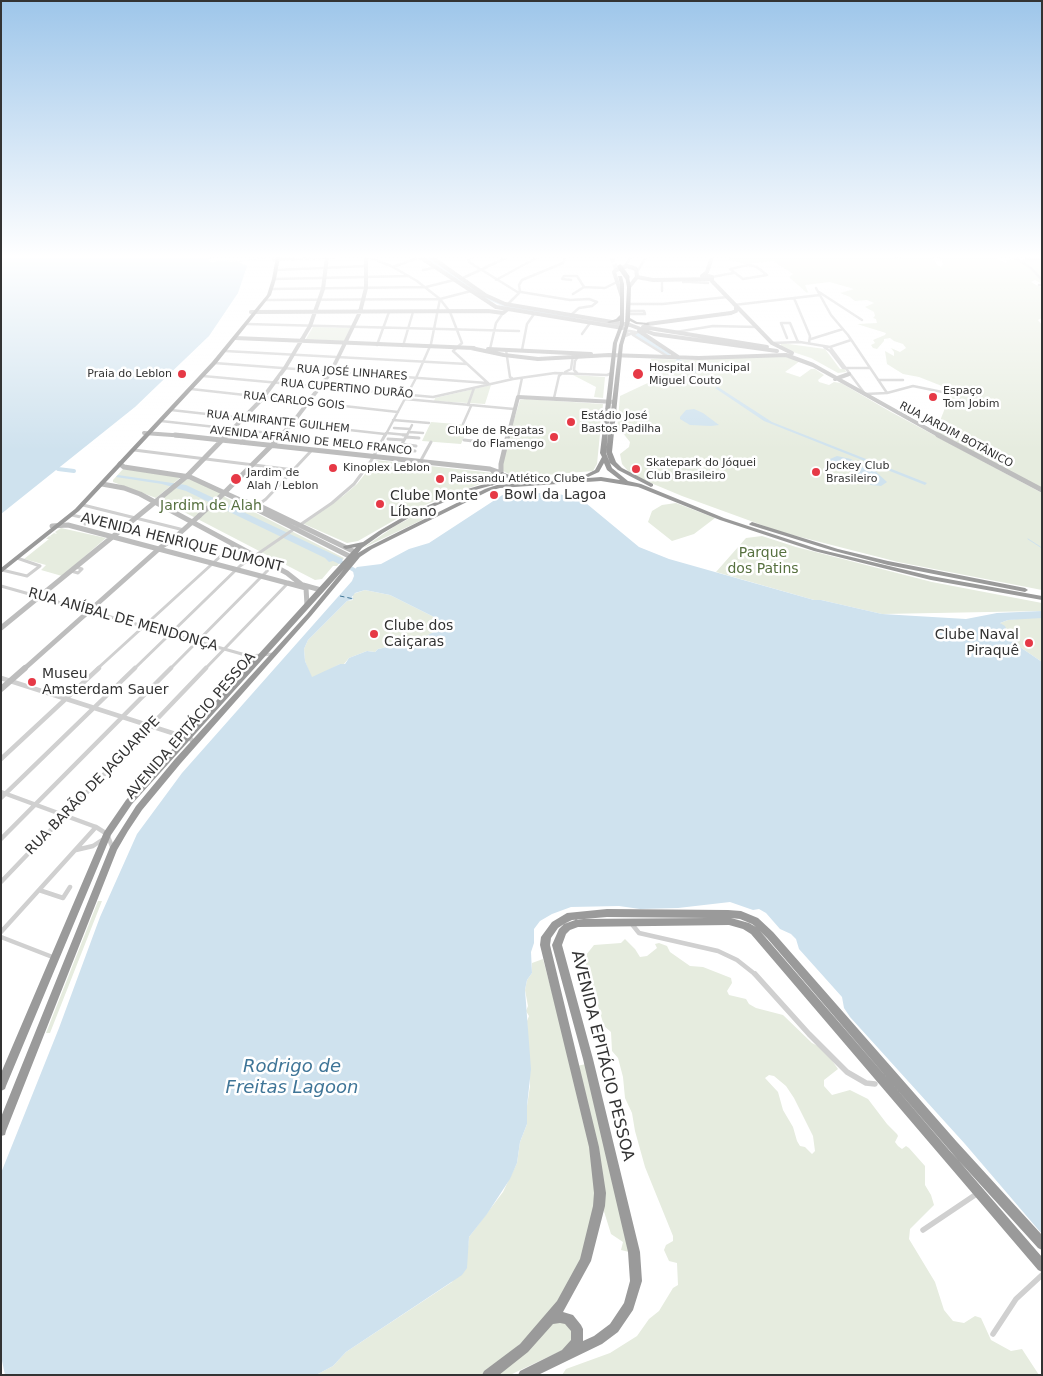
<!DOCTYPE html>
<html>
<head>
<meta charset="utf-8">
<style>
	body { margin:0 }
	#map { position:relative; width:1043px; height:1376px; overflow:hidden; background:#fff; font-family:"DejaVu Sans",sans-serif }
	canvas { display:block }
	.frame { position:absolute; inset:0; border:2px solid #333; pointer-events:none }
</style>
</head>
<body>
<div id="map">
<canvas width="1043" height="1376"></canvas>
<div class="frame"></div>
</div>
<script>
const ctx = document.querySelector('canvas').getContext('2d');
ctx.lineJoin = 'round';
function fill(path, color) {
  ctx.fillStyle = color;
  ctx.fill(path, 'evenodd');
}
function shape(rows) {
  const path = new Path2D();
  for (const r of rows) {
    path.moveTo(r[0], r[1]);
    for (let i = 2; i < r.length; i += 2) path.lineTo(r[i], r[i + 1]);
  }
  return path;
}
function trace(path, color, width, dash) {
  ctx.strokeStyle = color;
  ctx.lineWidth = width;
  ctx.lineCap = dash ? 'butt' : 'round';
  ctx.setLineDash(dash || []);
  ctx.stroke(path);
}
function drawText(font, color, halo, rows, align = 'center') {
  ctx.font = font + ' "DejaVu Sans",sans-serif';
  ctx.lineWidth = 5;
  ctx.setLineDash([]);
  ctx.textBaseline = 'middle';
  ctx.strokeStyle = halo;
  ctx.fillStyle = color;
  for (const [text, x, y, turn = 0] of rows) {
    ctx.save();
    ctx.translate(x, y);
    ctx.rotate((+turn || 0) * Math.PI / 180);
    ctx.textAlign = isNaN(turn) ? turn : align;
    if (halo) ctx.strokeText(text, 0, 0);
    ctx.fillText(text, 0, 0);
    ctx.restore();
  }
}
const green = shape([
	[731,257,895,257,898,259,901,257,932,257,937,265,941,267,943,263,939,257,997,257,998,259,1007,263,1007,260,1016,259,1021,261,1030,257,1042,257,1042,284,1035,280,1031,282,1042,288,1042,318,1038,320,1042,325,1042,488,937,433,935,429,938,426,952,390,919,377,903,374,887,364,885,351,894,356,894,352,891,348,900,352,906,348,903,344,894,341,890,338,884,339,884,341,877,349,873,348,871,345,875,343,873,340,885,335,886,333,857,324,877,323,876,319,873,318,875,316,874,312,865,307,874,303,867,300,855,301,850,297,840,293,854,289,830,282,805,285,808,292,807,293,789,277,793,274,773,261,744,264,729,260],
	[313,327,352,328,345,341,306,339],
	[781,343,825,349,840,369,845,369,846,372,838,373,811,358,790,351,781,346],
	[781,355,800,361,785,372,800,377,811,369,815,369,824,375,818,380,819,382,829,385,834,382,841,383,891,412,1042,493,1042,590,898,562,781,532,682,496,639,478,628,471,622,464,620,454,629,447,630,442,622,432,617,430,620,396,654,380,651,359,699,360],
	[573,375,605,377,603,398,594,397,596,387],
	[491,385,485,404,434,401,435,398],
	[526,399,603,404,597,464,593,471,521,477,511,475,503,471,501,468,510,433,520,400],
	[431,422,469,425,461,444,422,441],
	[376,460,493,473,496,476,492,480,446,496,407,513,358,541,347,543,304,524,304,522,343,496,357,484],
	[123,469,181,477,156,498,113,482,113,480],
	[186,479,196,481,223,493,225,497,344,558,337,566,333,566,322,579,315,580,161,500],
	[676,503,715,518,694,534,672,541,648,522,652,511,662,505],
	[420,515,424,517,422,520,363,548,395,526,414,516],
	[61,528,106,538,62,576,41,570,46,565,24,559,49,539,46,539,49,536,52,537,50,536,54,533,57,534,55,532],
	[762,536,796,547,932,582,1042,603,1042,611,882,614,821,600,814,600,716,572,746,538],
	[365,590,390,595,436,618,442,624,441,629,417,641,378,649,375,652,367,651,349,658,344,664,340,664,315,677,311,677,305,661,304,649,308,640,347,601,353,600,353,594],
	[1026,618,1042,618,1042,662,1020,647,1000,623,1008,620],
	[98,901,102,901,50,1033,46,1033],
	[625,939,635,949,640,957,647,956,657,948,655,944,659,943,667,946,670,952,690,966,703,967,731,978,732,983,727,991,729,995,746,999,749,1004,756,1008,783,1015,812,1043,824,1049,838,1069,824,1080,824,1086,832,1095,850,1090,868,1099,887,1124,897,1134,898,1136,895,1142,898,1146,902,1149,906,1146,909,1148,925,1166,925,1185,931,1195,934,1205,910,1229,909,1239,935,1282,944,1310,953,1321,964,1323,975,1316,981,1318,991,1340,1011,1351,1022,1349,1039,1375,562,1375,566,1369,610,1353,637,1336,649,1319,659,1311,673,1288,678,1285,677,1263,669,1261,664,1250,666,1245,673,1241,673,1236,645,1167,635,1131,632,1113,625,1098,623,1077,618,1058,612,1051,611,1032,604,1026,585,961,586,955,594,945,621,943],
	[769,1075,774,1076,786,1086,794,1098,813,1136,815,1151,812,1154,805,1147,800,1146,797,1141,793,1127,783,1110,778,1092,765,1078],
	[543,959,594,1149,595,1210,580,1263,559,1301,538,1327,501,1362,481,1375,316,1375,333,1366,346,1352,452,1282,468,1247,469,1237,503,1192,517,1163,520,1142,527,1124,527,1106,530,1086,527,1021,529,1016,526,1011,528,1006,525,990,527,980,532,973,532,963],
	[586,1064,629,1252,621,1250,623,1242,611,1234,602,1205,577,1066],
	[555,1322,565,1322,574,1331,571,1346,510,1375,495,1375]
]);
const water = shape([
	[1,257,211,257,209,260,212,263,216,261,228,260,229,262,267,258,238,262,247,266,238,293,209,336,135,407,1,514],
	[718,387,772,422,927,483,925,485,764,421,715,388],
	[694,409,703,413,719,425,711,426,690,425,680,419,680,417,686,410],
	[837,456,851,459,861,467,874,470,887,482,881,486,871,485,850,471,830,463,830,459],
	[118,475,186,485,343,559,339,564,333,561,329,562,325,558,186,491,162,484,116,477],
	[532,493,554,493,581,499,639,547,669,559,814,600,821,600,882,614,966,619,997,613,1042,611,1042,618,1008,620,1000,623,1005,626,1009,635,1020,647,1042,662,1042,1234,965,1144,850,1017,844,1008,842,997,799,949,796,939,791,934,780,929,766,913,759,909,753,910,730,902,678,908,640,909,619,906,571,907,552,914,540,921,534,929,534,943,531,952,532,973,527,980,525,990,531,1069,527,1106,527,1124,520,1142,517,1163,510,1179,487,1214,469,1237,467,1268,462,1275,346,1352,333,1366,316,1375,5,1375,1,1356,1,1173,59,1028,100,917,137,834,182,773,352,581,354,576,353,571,357,567,381,564,409,549,429,543,504,494],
	[365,590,390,595,436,618,441,623,441,628,417,641,378,649,375,652,367,651,349,658,345,664,340,664,312,677,305,661,304,649,308,640,347,601,354,599,352,597,355,593]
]);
const stream = shape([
	[1028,539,1042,548]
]);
const canalFar1 = shape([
	[426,257,475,290],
	[481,295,508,307,574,318]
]);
const canal = shape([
	[58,469,74,471],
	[336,559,354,570]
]);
const river = shape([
	[635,333,668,355],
	[678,361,694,371]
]);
const ferry = shape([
	[340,596,354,599]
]);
const highwayTunnel = shape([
	[612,257,616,268]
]);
const streetFar3 = shape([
	[369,257,393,267,417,281,440,299,450,312,462,343,453,351,489,384],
	[473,257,468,260,469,262,519,293,507,305],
	[1013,257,1031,268,1042,280],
	[273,260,339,257],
	[1021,262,1042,258],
	[749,265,757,267,767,275,743,279,730,269,749,265],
	[393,267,420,257],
	[624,267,631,257],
	[276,270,367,266],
	[423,270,437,267],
	[637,272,646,257],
	[712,277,733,273],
	[463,278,508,257],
	[274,279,408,276],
	[688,279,691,282,708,283],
	[496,280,538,257],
	[571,280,562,279,564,276,577,276,584,287,605,288,617,282],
	[662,280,662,291],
	[683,282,691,282],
	[1039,285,1042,285],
	[271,289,426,287,454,280],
	[520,292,519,285,522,280,563,263,565,257],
	[521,292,570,300,589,299,597,302,592,306,579,308,571,315],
	[819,292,862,320],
	[573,294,584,287],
	[794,298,810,336,809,343],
	[265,300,440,299,471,291],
	[628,304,663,304,727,297],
	[734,305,820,295],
	[627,311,644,311,645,314,627,314],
	[246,324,519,331],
	[628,331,630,331,635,332,625,336,628,331],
	[639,331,633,335,667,356],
	[676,332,713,326,757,327],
	[582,334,590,323],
	[787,338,781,323,790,323,798,342],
	[811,339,843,329],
	[772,343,800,342,830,347,865,394,887,393,848,335,831,315,816,288],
	[377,345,389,312],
	[403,346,413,312],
	[824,347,830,351,843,368,869,368],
	[830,347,851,340],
	[490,349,496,323,503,313],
	[506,350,510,377,512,378],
	[522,350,527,324,534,314],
	[225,351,467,364],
	[214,363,487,383],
	[565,372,571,369,573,355],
	[577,373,574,370,575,361,579,355],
	[203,376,433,397,513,379,555,373,607,375,612,373],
	[878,380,903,380],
	[191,389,398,412],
	[887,393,913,386,952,394],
	[518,397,522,378],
	[554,398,559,376,562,373],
	[405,399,514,409],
	[468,405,474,388],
	[171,410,385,434],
	[393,420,429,423],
	[161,421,234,429],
	[463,424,471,406],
	[394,428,410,429],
	[409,432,423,433],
	[386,433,407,435,412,425],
	[246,436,250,431,261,432],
	[385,436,416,378,431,344,440,299]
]);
const streetFar2 = shape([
	[403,435,407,435],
	[407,435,399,449,415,451],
	[406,437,419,438],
	[388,439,404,440],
	[464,440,500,444,505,447],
	[241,443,247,435],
	[402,444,416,446],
	[386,445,401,446],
	[134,450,294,470],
	[420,462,431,442],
	[83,505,184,530],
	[258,505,266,499,312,450],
	[72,515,89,519,85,524],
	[2,570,27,576,40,566,17,558],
	[71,571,78,573,82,569,76,567],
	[1,586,249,656,274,654],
	[97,669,234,544],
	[134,669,240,566,332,503,354,484,371,461,385,435],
	[170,669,273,565],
	[205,669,289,582]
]);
const streetFar1 = shape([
	[1,678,191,739,194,744],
	[1,759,99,668],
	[1,792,96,827,107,834,113,849],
	[1,798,135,668],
	[1,839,171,668],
	[76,850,93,846,102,840],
	[1,882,206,668],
	[39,890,63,898,70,887],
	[631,923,639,933,718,951,737,960,756,975],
	[1,932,96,827],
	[1,937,55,958]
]);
const street = shape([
	[755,974,809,1034,847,1072,866,1083,875,1084],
	[923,1230,978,1193],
	[993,1334,1016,1299,1042,1275]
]);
const secondaryFar2 = shape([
	[281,257,284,257],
	[289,257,293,259],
	[420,257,496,307,623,328],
	[431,257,485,295,505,304,630,325,654,334,777,351],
	[704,275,712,277,712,281,772,343,792,353],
	[702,276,707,272,712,257],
	[637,277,653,280,711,279],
	[622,297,614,272,616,270,627,266,636,269,637,277,629,287],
	[251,312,488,311,503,313,508,309],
	[643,327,767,347],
	[644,327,648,324,731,313,736,311,736,307],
	[639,331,678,357],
	[235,338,474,348],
	[471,348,504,355,538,359,609,355,699,358,786,355,813,365,940,436],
	[488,349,591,354],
	[835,379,849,374],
	[144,433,186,436],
	[226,436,262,399,285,368,310,326,323,289,327,257],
	[280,436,291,425,331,372,360,312,366,288,366,257],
	[508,436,518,397,615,402]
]);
const secondaryFar1 = shape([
	[175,435,490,469,501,473,501,481],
	[938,435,1042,490],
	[120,464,124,467,190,477,240,500,262,507,355,552],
	[501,473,501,464,508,435],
	[492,483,498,476,493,471],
	[102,484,124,488,140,494,287,573,306,588,307,605],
	[219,498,282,435],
	[258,505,255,508,260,511,351,557],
	[52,526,68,525,306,588],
	[303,585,321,590],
	[1,628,187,476,227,435],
	[24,669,161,547,172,540,199,516]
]);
const secondary = shape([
	[1,689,25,668]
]);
const highway = shape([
	[276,257,280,257,276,279,271,295,216,364,79,511,1,573,1,568,75,509,212,362,267,295,272,279,276,257],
	[618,276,622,276,624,284,624,324,617,343,606,453,612,468,628,481,641,484,724,518,818,549,931,576,1042,596,1042,600,931,580,814,551,720,520,638,487,601,481,500,488,489,491,372,549,360,557,311,616,181,763,142,810,128,831,117,850,6,1131,5,1135,1,1136,1,1117,110,847,136,806,175,759,307,614,344,569,132,804,111,835,6,1086,5,1089,1,1091,1,1073,104,832,126,800,356,547,346,549,344,548,343,547,344,546,363,542,379,531,410,513,464,490,502,479,504,480,504,482,468,492,414,515,383,533,362,548,358,553,368,547,485,489,497,485,601,477,620,480,607,470,604,463,599,472,588,477,585,475,595,470,602,457,600,453,613,343,620,324,620,321,609,323,607,322,616,319,620,315,620,284,618,276],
	[625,276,629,277,631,287,630,318,637,322,648,323,650,324,648,325,636,324,630,321,623,345,612,452,616,462,622,468,653,484,653,486,651,487,618,470,610,463,606,452,619,345,625,325,627,287,625,276],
	[502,472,519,479,520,480,517,482,500,475,499,474,502,472],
	[752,522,838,549,888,561,1025,588,1028,590,1025,592,888,565,834,551,750,525,749,524,752,522],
	[607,909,728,910,741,911,758,918,773,932,957,1142,1042,1235,1042,1250,1038,1248,949,1150,767,938,760,931,1042,1257,1042,1272,1038,1270,751,934,743,929,729,925,578,927,570,930,566,934,562,945,593,1059,640,1252,642,1281,633,1310,618,1332,602,1344,538,1375,518,1375,520,1371,562,1350,571,1340,571,1331,565,1324,560,1323,553,1324,528,1352,499,1375,482,1375,484,1371,520,1344,557,1301,580,1259,593,1206,594,1193,589,1147,540,945,541,937,552,922,567,913,607,909],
	[607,917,708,918,578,919,564,924,572,920,607,917],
	[731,918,740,919,752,924,756,927,749,923,731,918],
	[564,924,559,929,552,945,583,1059,628,1252,630,1281,624,1303,610,1324,594,1336,583,1341,583,1329,581,1325,573,1315,563,1312,591,1261,605,1206,606,1193,599,1147,550,945,551,938,558,928,564,924]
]);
const secondaryBridge = shape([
	[199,516,219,498]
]);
const highwayBridge = shape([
	[620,267,627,277]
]);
const markers = [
	[182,374,5,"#e63946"],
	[638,374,6,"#e63946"],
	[933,397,5,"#e63946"],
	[571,422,5,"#e63946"],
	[554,437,5,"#e63946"],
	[333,468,5,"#e63946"],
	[636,469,5,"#e63946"],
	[816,472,5,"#e63946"],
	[236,479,6,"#e63946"],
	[440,479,5,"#e63946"],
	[494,495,5,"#e63946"],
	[380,504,5,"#e63946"],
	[374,634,5,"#e63946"],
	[1029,643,5,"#e63946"],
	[32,682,5,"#e63946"]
];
const farPoinames = [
	["Hospital Municipal",649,368],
	["Miguel Couto",649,381],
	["Praia do Leblon",172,374,"right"],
	["Espaço",943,391],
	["Tom Jobim",943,404],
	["Estádio José",581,416],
	["Bastos Padilha",581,429],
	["Clube de Regatas",544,431,"right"],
	["do Flamengo",544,444,"right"],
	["Skatepark do Jóquei",646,463],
	["Club Brasileiro",646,476],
	["Jockey Club",826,466],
	["Brasileiro",826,479],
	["Kinoplex Leblon",343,468],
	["Jardim de",247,473],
	["Alah / Leblon",247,486],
	["Paissandu Atlético Clube",450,479]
];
const farStreetnames = [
	["RUA JOSÉ LINHARES",352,373,4],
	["RUA CUPERTINO DURÃO",347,389,5],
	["RUA CARLOS GOIS",294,401,6],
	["RUA ALMIRANTE GUILHEM",278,422,6],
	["RUA JARDIM BOTÂNICO",956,435,28],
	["AVENIDA AFRÂNIO DE MELO FRANCO",311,441,6]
];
const poiNames = [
	["Bowl da Lagoa",504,495],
	["Clube Monte",390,496],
	["Líbano",390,512],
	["Clube dos",384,626],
	["Caiçaras",384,642],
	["Clube Naval",1019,635,"right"],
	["Piraquê",1019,651,"right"],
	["Museu",42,674],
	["Amsterdam Sauer",42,690]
];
const parkNames = [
	["Jardim de Alah",211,506],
	["Parque",763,553],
	["dos Patins",763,569]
];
const streetNames = [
	["AVENIDA HENRIQUE DUMONT",182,543,14],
	["RUA ANÍBAL DE MENDONÇA",123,620,16],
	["AVENIDA EPITÁCIO PESSOA",191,726,-49],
	["RUA BARÃO DE JAGUARIPE",93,786,-46]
];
const nearStreetnames = [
	["AVENIDA EPITÁCIO PESSOA",602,1056,76]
];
const nearWaternames = [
	["Rodrigo de",292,1067],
	["Freitas Lagoon",292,1088]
];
fill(green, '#e6ecdf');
fill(water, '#cfe2ee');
trace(stream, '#cfe2ee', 1);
trace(canalFar1, '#cfe2ee', 3);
trace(canal, '#cfe2ee', 4);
trace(river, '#cfe2ee', 4.5);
trace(ferry, '#3f7597', 1, [4.5, 3]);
trace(highwayTunnel, '#d6d6d6', 5, [5, 2.5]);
trace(streetFar3, '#d0d0d0', 2.5);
trace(streetFar2, '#d0d0d0', 3);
trace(streetFar1, '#d0d0d0', 4.5);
trace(street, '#d0d0d0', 5.5);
trace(secondaryFar2, '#bdbdbd', 4);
trace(secondaryFar1, '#bdbdbd', 5);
trace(secondary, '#bdbdbd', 6);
fill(highway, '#9a9a9a');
trace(secondaryBridge, '#bdbdbd', 5);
trace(highwayBridge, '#9a9a9a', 5);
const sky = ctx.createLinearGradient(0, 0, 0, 450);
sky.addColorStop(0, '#9ec6ea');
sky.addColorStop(0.57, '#fff');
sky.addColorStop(1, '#ffffff00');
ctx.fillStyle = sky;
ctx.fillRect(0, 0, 1043, 450);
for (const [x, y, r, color] of markers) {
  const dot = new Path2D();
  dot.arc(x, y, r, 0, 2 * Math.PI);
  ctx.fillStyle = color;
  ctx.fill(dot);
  trace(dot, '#fff', 2);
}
drawText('11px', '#333', '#fff', farPoinames, 'left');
drawText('11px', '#333', '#fff', farStreetnames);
drawText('14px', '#333', '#fff', poiNames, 'left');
drawText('14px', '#56703f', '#fff', parkNames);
drawText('14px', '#333', '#fff', streetNames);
drawText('16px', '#333', '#fff', nearStreetnames);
drawText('italic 18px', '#3f7597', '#fff', nearWaternames);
</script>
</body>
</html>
